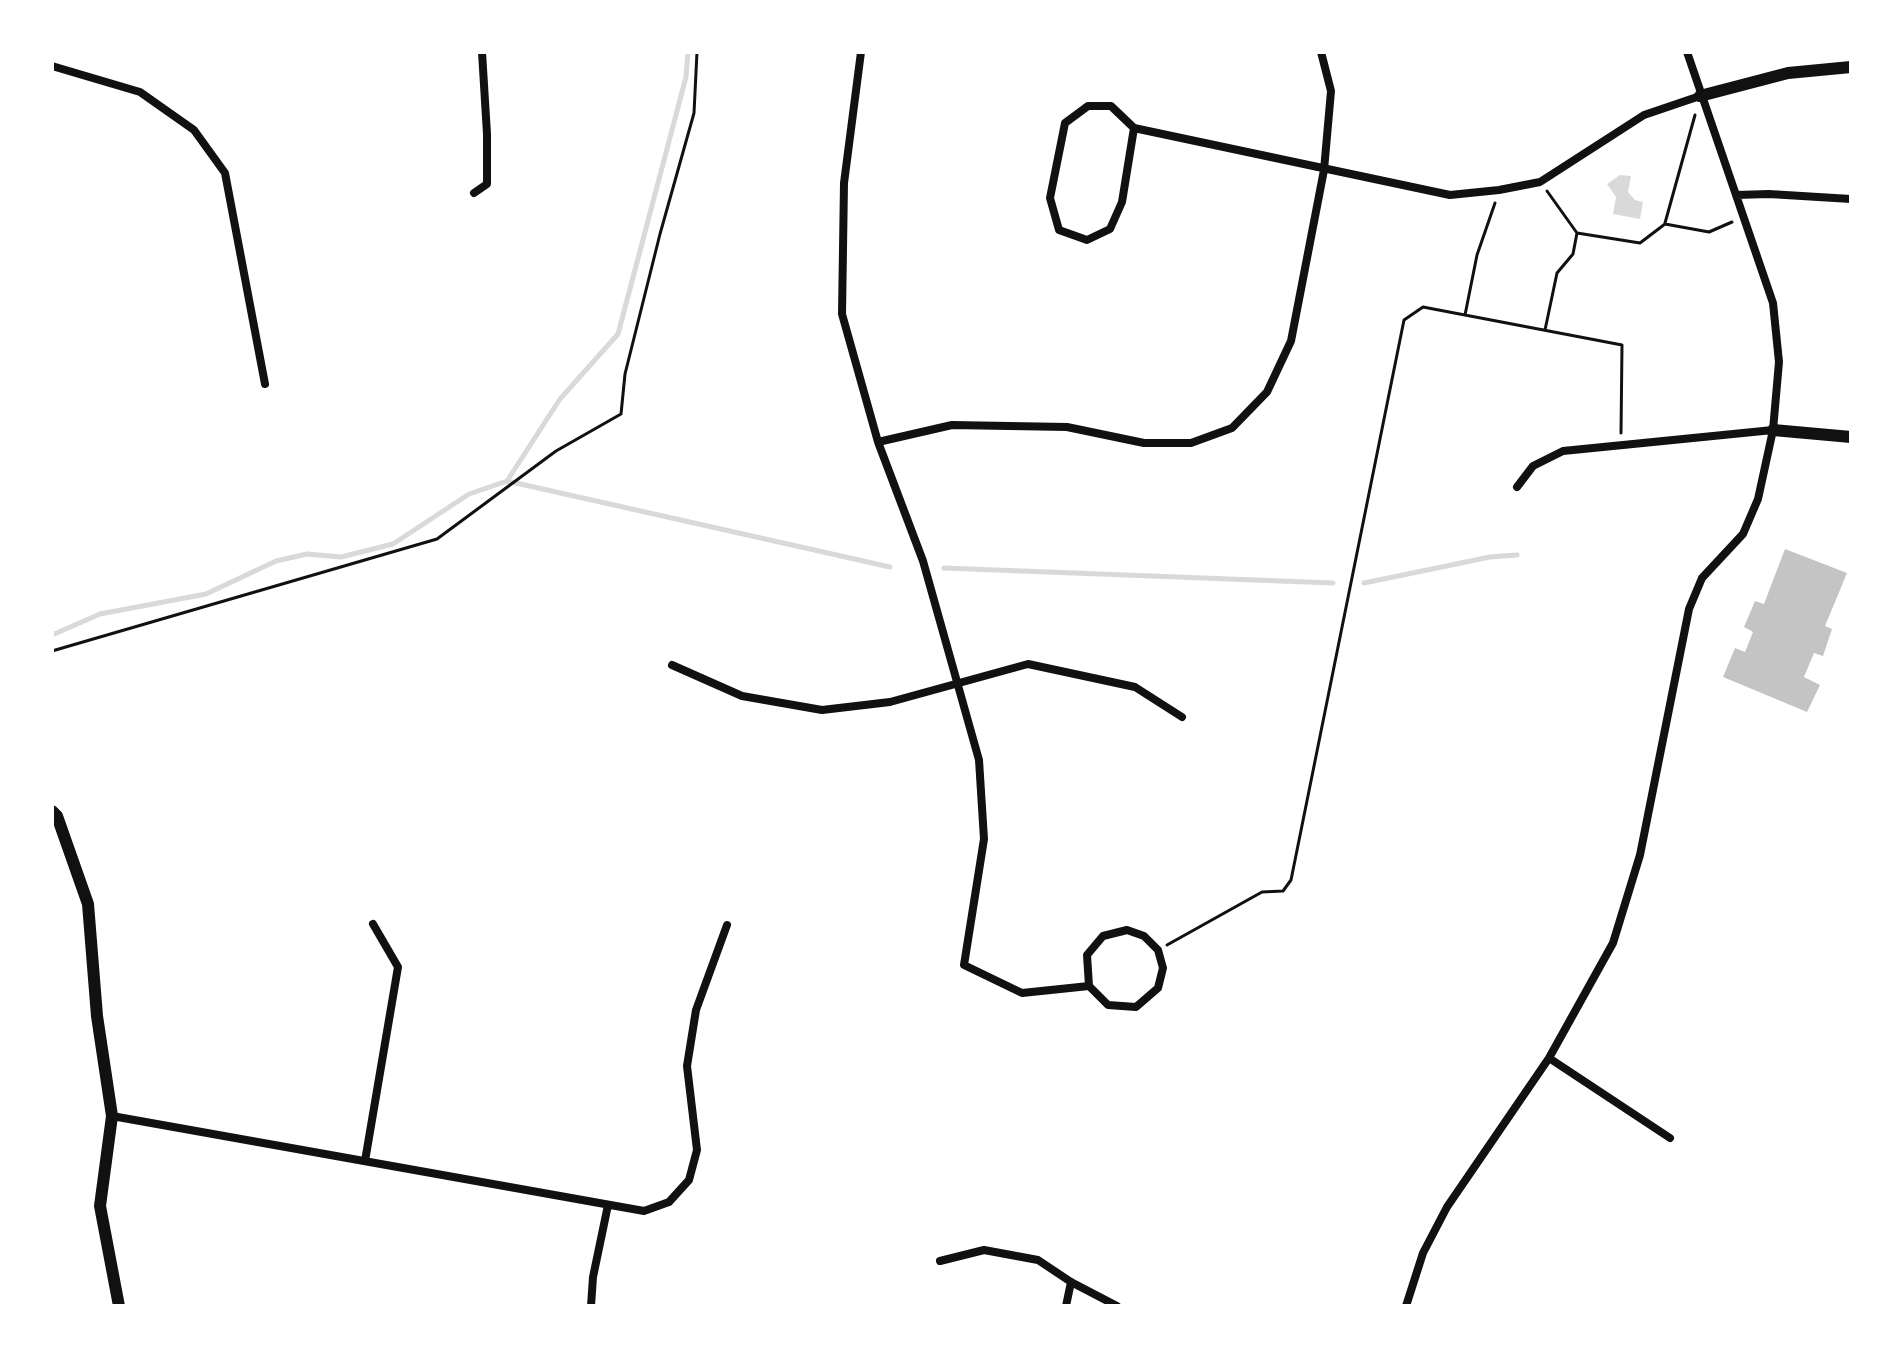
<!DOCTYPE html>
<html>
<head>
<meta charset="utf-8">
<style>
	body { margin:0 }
	#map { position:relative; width:1903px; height:1358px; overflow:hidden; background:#fff; font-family:"Golos Text",sans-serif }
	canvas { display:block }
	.frame { position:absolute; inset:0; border:54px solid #fff; pointer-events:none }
</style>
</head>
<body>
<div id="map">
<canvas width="1903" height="1358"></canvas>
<div class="frame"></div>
</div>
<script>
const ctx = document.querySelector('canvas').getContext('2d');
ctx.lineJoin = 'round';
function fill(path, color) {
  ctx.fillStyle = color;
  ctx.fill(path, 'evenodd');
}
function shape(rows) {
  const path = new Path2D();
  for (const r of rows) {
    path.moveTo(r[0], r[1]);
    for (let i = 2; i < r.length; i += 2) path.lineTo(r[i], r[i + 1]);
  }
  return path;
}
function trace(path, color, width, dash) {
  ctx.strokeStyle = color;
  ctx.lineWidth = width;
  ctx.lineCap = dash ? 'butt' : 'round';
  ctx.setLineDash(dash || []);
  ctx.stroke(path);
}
const water = shape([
	[1620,175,1631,176,1628,192,1635,200,1643,202,1640,219,1613,214,1616,197,1607,184]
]);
const stream = shape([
	[507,481,560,399,618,334,686,77,688,52],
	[944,568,1333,583],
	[1364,583,1490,557,1517,555],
	[52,635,100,614,206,594,276,561,307,554,341,557,393,544,469,494,507,481,890,567]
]);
const building = shape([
	[1785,549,1847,573,1825,626,1832,629,1823,656,1814,653,1804,677,1820,685,1807,712,1723,677,1735,648,1745,652,1753,632,1744,627,1755,601,1764,604]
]);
const path = shape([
	[1665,223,1695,115],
	[1577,233,1640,243,1665,224,1709,232,1732,222],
	[1465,315,1477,255,1495,203],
	[1545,330,1557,273,1573,254,1577,233,1547,191],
	[52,651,437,539,556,451,621,414,625,374,660,234,694,113,697,52],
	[1167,945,1262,892,1283,891,1291,880,1404,320,1423,307,1622,345,1621,433]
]);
const minor = shape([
	[861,52,844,183,842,314,878,442,923,561,979,760,984,839,964,965,1022,993,1089,986,1087,955,1103,936,1127,930,1144,936,1158,950,1163,968,1158,988,1136,1007,1108,1005,1089,986],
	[52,66,140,92,194,130,225,173,265,384],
	[1134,128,1122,202,1110,229,1087,240,1059,230,1050,198,1065,123,1088,106,1111,106,1134,128,1450,195,1499,190,1540,182,1644,115,1700,96],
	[474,193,487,184,487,134,482,52],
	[1736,195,1769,194,1851,199],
	[878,442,952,425,1067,427,1144,443,1191,443,1232,428,1267,392,1291,341,1324,170,1331,91,1321,52],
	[1517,487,1533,466,1563,451,1773,430],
	[672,665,742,696,822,710,890,702,1028,664,1135,687,1182,717],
	[1549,1058,1670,1138],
	[112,1116,644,1211,669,1202,689,1180,697,1150,687,1066,696,1010,727,925],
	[365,1161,398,967,373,924],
	[940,1261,984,1250,1038,1260,1071,1282,1117,1306],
	[591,1306,593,1277,608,1205],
	[1066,1306,1071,1282],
	[1406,1306,1423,1253,1447,1207,1549,1058,1613,943,1640,855,1689,609,1702,578,1743,534,1758,499,1773,430,1779,362,1773,303,1687,52]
]);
const tertiary = shape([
	[1700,96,1788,73,1851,67],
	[1773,430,1851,437],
	[52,811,57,816,88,904,97,1016,112,1116,100,1206,119,1306]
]);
fill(water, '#d9d9d9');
trace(stream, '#d9d9d9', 5);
fill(building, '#c4c4c4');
trace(path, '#111', 3);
trace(minor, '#111', 8);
trace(tertiary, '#111', 12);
</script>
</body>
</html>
